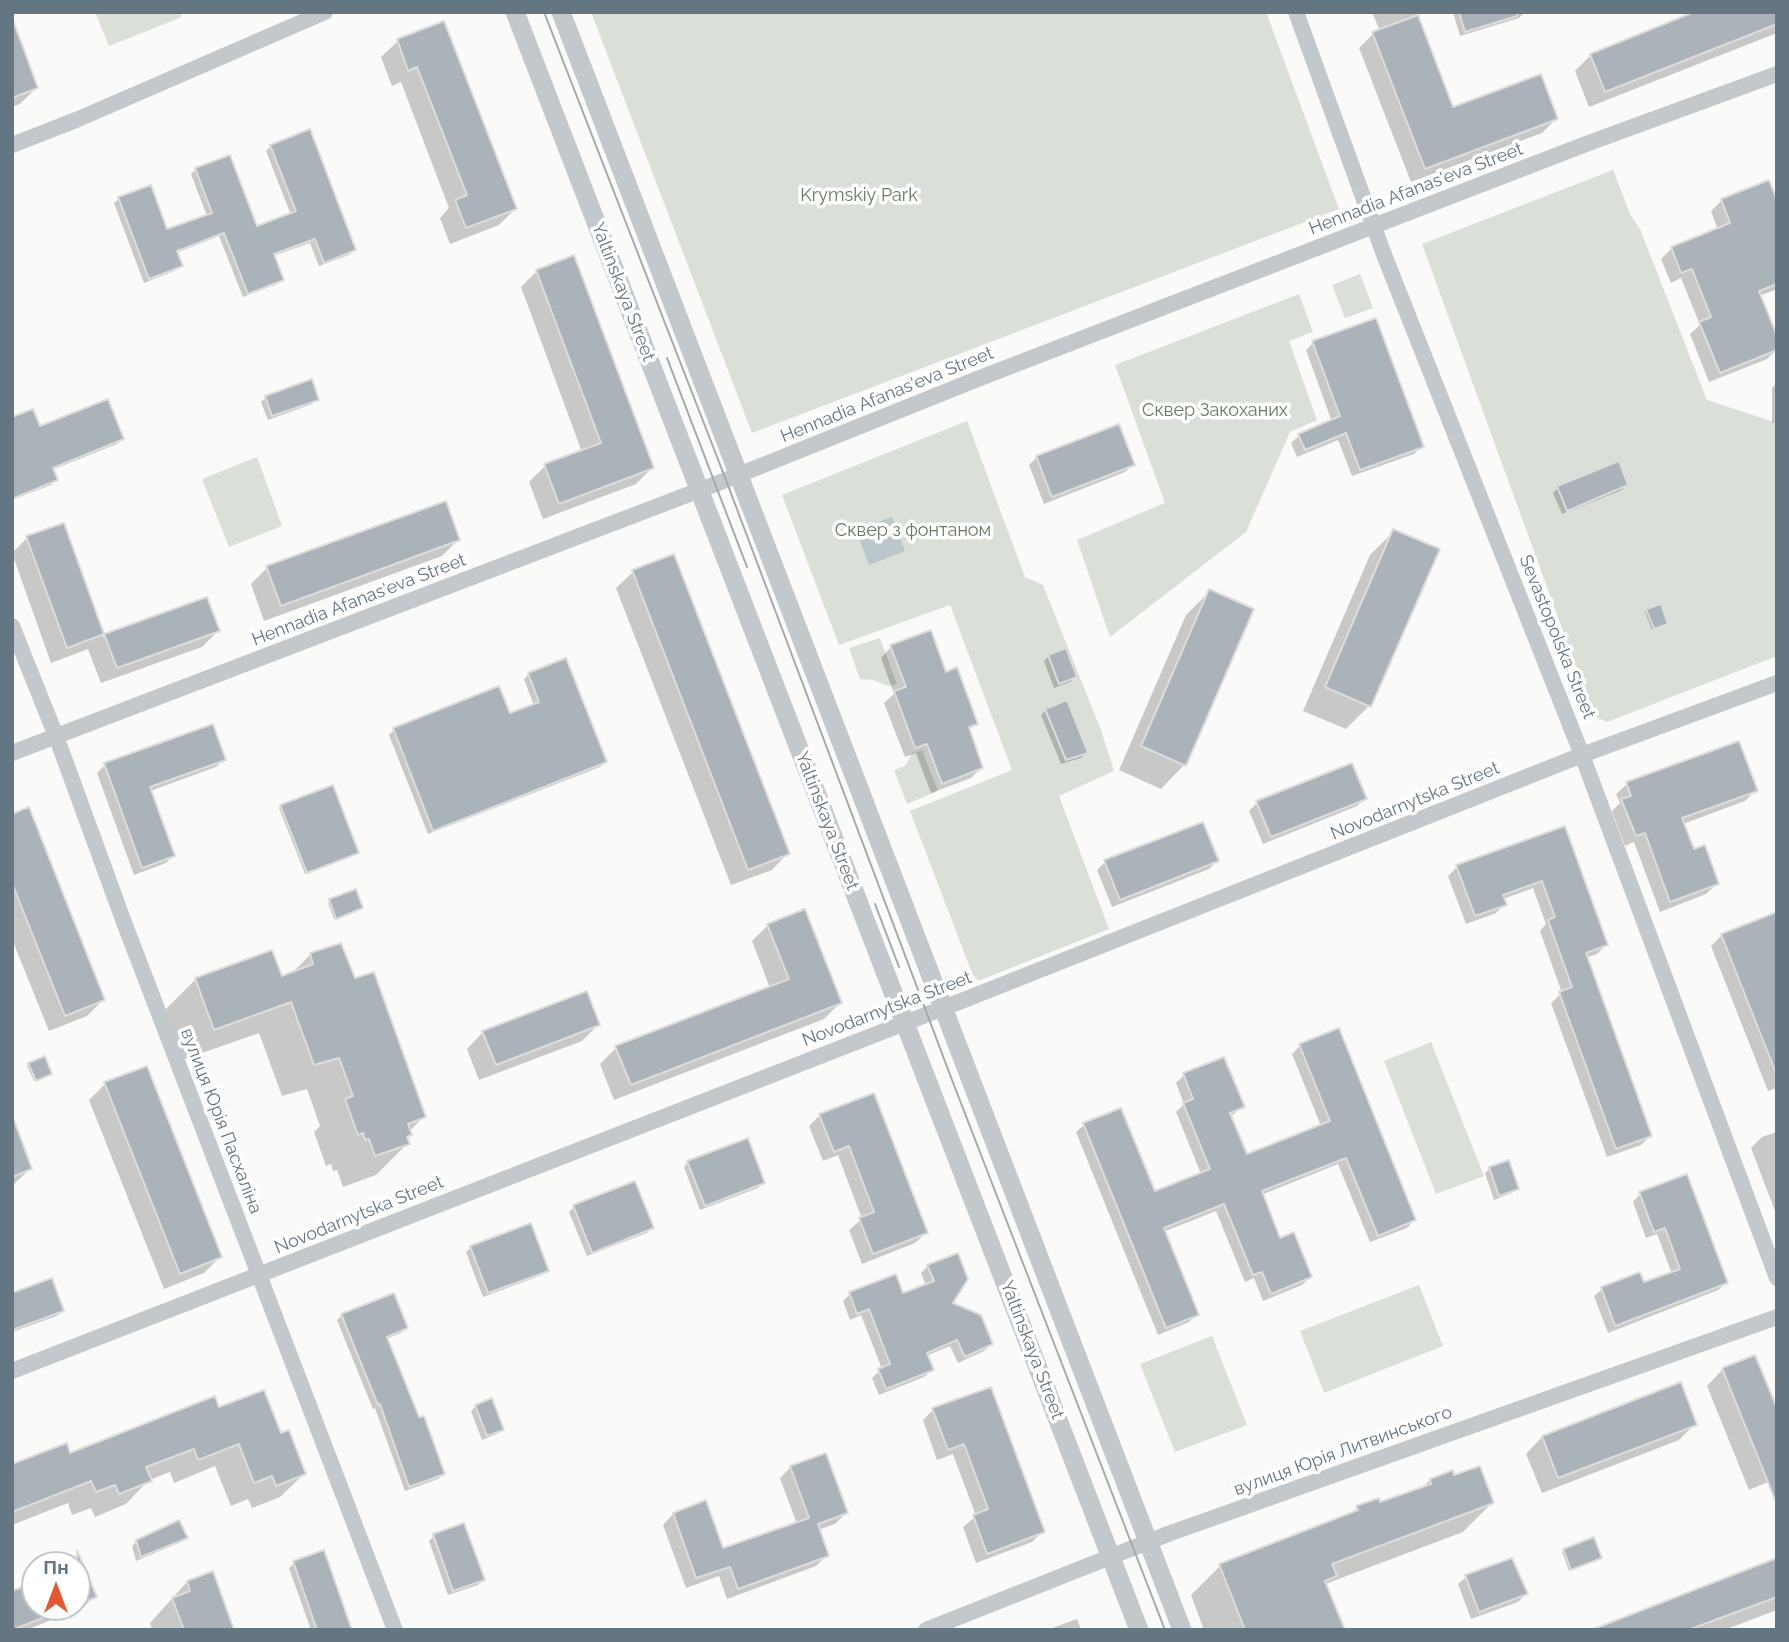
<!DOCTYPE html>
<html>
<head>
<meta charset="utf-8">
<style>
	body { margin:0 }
	#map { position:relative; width:1789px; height:1642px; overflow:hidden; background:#fafaf8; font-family:Raleway,sans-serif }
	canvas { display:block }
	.frame { position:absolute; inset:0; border:14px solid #657683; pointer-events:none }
	.north { position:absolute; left:21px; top:1551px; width:70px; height:70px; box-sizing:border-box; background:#fff; border:2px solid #c1c8cd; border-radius:50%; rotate:0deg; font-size:19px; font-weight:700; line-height:28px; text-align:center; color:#657683 }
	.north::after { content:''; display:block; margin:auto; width:24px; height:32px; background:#e4572e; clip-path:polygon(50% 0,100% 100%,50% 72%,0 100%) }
</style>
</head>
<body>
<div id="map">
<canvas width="1789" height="1642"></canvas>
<div class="frame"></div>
<div class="north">Пн</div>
</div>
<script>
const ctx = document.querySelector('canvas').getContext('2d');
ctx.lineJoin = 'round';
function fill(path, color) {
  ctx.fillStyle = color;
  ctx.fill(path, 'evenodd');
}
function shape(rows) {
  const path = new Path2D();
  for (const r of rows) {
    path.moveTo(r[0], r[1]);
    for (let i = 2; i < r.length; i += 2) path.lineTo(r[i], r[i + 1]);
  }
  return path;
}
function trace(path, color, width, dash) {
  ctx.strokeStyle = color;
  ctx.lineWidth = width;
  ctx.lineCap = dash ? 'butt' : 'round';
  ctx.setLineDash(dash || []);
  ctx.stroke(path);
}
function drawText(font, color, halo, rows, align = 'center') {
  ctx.font = font + ' Raleway,sans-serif';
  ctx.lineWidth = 7;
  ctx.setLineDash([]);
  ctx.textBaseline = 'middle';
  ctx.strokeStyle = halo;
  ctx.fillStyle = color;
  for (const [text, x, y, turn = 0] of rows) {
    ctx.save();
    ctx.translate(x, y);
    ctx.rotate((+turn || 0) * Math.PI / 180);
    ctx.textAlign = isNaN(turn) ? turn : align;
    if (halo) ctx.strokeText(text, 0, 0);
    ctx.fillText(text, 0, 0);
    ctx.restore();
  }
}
const green = shape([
	[95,12,180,12,182,17,109,46],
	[591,12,1266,12,1339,209,752,433],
	[1613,170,1631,216,1640,229,1707,400,1777,423,1777,656,1607,722,1594,716,1422,244],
	[1360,274,1373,308,1345,318,1332,285],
	[1299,294,1313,332,1289,341,1317,420,1290,432,1246,532,1110,637,1077,540,1165,503,1115,365],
	[967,421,1025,577,1043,585,1101,730,1114,771,1059,796,1109,929,978,981,972,973,910,811,1012,770,950,605,839,645,782,495],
	[257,457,282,526,229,547,202,479],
	[880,638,897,684,888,686,873,680,860,679,849,648],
	[922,750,938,791,907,804,894,770,905,766,912,753],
	[1431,1042,1484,1176,1436,1194,1384,1061],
	[1419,1285,1443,1346,1324,1393,1300,1331],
	[1212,1336,1247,1425,1175,1452,1140,1364]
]);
const water = shape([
	[892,517,905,551,869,565,856,530]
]);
const shadow = shape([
	[1372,12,1415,12,1452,110,1556,119,1542,133,1411,182,1359,48,1373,34,1380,31],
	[1453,12,1524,12,1524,13,1519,18,1460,36],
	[1777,12,1777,33,1589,107,1575,71,1591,55],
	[12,23,36,88,20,104,12,107],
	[443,24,515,209,499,225,450,244,440,218,449,208,401,82,392,86,381,57,398,41],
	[271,146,354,250,349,255,319,266,310,243,273,256,282,280,277,284,243,297,219,236,176,253,181,266,176,270,144,283,114,203,119,199,166,231,207,216,191,174,196,169,256,228,291,215,266,151],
	[1722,200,1777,205,1777,289,1759,296,1777,349,1767,359,1709,382,1690,334,1700,325,1681,278,1671,283,1661,259,1672,248,1718,230,1711,211],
	[537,271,652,468,636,484,543,519,529,482,545,466,582,452,521,287],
	[1313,343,1422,446,1414,454,1352,476,1338,440,1297,457,1291,443,1299,436,1332,422,1306,350],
	[1777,383,1777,422,1772,423,1772,388],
	[266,397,317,399,312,404,268,420,261,402],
	[12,419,39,428,122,439,117,444,52,470,56,480,51,485,12,500],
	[1037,457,1133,465,1125,472,1044,504,1029,465],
	[1626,485,1622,490,1562,514,1553,493,1558,488],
	[63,525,103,637,206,599,218,631,202,647,101,683,88,649,51,663,12,553,27,538],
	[1394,531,1369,706,1346,729,1303,711,1370,555],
	[458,540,442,556,264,621,251,584,267,568],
	[633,572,788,853,772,870,731,885,616,588],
	[1210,591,1184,765,1161,789,1119,770,1186,615],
	[1647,610,1666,624,1652,630,1645,612],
	[891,647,945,674,976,723,968,731,981,768,971,778,931,793,916,753,905,757,884,703,894,694,881,658],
	[1049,656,1075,677,1070,682,1054,688,1044,661],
	[529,674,605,762,600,767,428,834,389,735,394,730,509,716,534,706,524,679],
	[1046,710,1086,753,1081,758,1061,764,1041,715],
	[224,759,216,767,150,791,173,855,166,863,134,875,97,773,105,765],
	[1627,784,1756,790,1745,801,1683,824,1693,851,1717,884,1706,894,1660,912,1634,842,1625,846,1612,811,1620,803,1616,794],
	[1365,798,1357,806,1263,844,1249,811,1257,803],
	[281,806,357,853,305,874,279,808],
	[12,815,103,1000,87,1016,49,1031,12,939],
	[1564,829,1606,945,1597,954,1585,958,1650,1136,1641,1145,1607,1157,1551,1003,1562,993,1540,931,1546,924,1533,888,1503,899,1505,904,1496,913,1466,924,1448,876,1457,867],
	[1217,861,1209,869,1112,907,1097,870,1105,862],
	[355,891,361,908,334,919,328,903],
	[768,925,840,1003,824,1019,614,1100,600,1064,616,1048,770,988,752,941],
	[1777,925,1777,1088,1768,1091,1711,946,1722,935],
	[311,954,354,980,424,1116,409,1132,410,1135,406,1139,408,1143,376,1175,343,1187,337,1170,333,1171,331,1164,326,1166,314,1132,320,1126,307,1089,282,1096,259,1033,182,1060,164,1011,196,979,281,978,291,974],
	[598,1025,582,1041,479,1080,467,1049,483,1032],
	[1338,1031,1414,1220,1407,1228,1370,1242,1338,1164,1261,1195,1279,1240,1310,1277,1302,1285,1263,1301,1254,1278,1245,1282,1216,1211,1163,1232,1197,1314,1189,1322,1158,1335,1076,1132,1084,1125,1154,1193,1201,1174,1176,1112,1184,1104,1176,1083,1184,1075,1243,1107,1230,1117,1246,1156,1321,1126,1292,1054,1300,1046],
	[29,1064,48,1075,34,1081,27,1066],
	[105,1084,220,1257,204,1273,164,1289,89,1100],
	[873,1095,926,1233,915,1243,862,1264,849,1230,862,1219,838,1155,823,1161,809,1126,820,1115],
	[12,1120,30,1169,12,1186],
	[1777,1132,1777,1216,1751,1148,1762,1137],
	[688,1162,763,1183,758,1188,700,1210,684,1167],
	[1490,1168,1517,1189,1512,1193,1494,1200,1485,1173],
	[1640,1194,1726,1283,1718,1290,1608,1333,1594,1296,1602,1289,1643,1285,1672,1274,1657,1234,1646,1238,1633,1202],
	[574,1207,651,1228,647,1233,587,1256,569,1212],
	[471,1247,547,1271,542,1275,483,1297,466,1252],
	[928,1266,951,1304,991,1344,984,1351,958,1363,950,1346,926,1356,932,1370,924,1377,879,1395,872,1378,882,1369,861,1315,850,1320,843,1301,850,1294,902,1295,926,1286,921,1273],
	[12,1295,62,1311,57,1316,12,1332],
	[342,1315,406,1328,401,1333,386,1339,443,1474,438,1479,405,1491,375,1408,373,1409,337,1320],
	[1723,1369,1777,1413,1777,1478,1749,1490,1707,1386],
	[1680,1384,1695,1424,1679,1440,1542,1493,1526,1454,1542,1437],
	[476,1406,502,1429,497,1434,482,1440,471,1411],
	[218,1409,280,1436,304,1474,280,1497,252,1508,248,1499,231,1506,215,1466,174,1483,170,1472,149,1480,126,1504,95,1517,91,1508,72,1515,68,1503,12,1525,12,1466,69,1455],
	[933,1410,1043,1531,1032,1542,976,1563,963,1527,976,1516,953,1454,937,1460,923,1420],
	[791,1467,846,1513,835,1524,818,1530,827,1555,816,1566,727,1599,719,1576,686,1588,663,1525,673,1514,722,1551,797,1524,780,1478],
	[1453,1477,1492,1503,1463,1532,1328,1583,1325,1586,1343,1630,1204,1630,1191,1595,1220,1566,1350,1515,1357,1508,1379,1505,1421,1489,1430,1480],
	[434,1536,483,1580,478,1585,448,1595,429,1541],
	[186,1537,181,1542,136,1561,132,1546,137,1541],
	[1564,1550,1600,1558,1569,1571,1562,1552],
	[79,1557,94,1596,84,1607,26,1630,12,1630,35,1584,35,1607,77,1607,77,1565,58,1565],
	[1777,1560,1777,1610,1724,1630,1591,1630],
	[294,1563,351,1630,311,1630,289,1568],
	[1466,1577,1526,1594,1518,1602,1471,1619,1458,1584],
	[187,1582,232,1630,152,1630,150,1623],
	[1077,1619,1081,1630,1047,1630]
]);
const building = shape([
	[1459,12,1517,12,1517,16,1465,32,1459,12],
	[1694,12,1777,12,1777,24,1605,92,1590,54,1694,12],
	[1418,15,1453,107,1541,74,1558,119,1425,169,1372,32,1418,15],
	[444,21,517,209,466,228,455,200,467,195,417,67,408,71,397,39,444,21],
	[12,23,14,23,38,88,12,98,12,23],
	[310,129,356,250,324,263,315,239,274,254,284,280,248,294,224,233,177,251,183,266,149,279,118,197,151,185,167,229,212,213,195,168,230,155,257,226,296,211,270,145,310,129],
	[1769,180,1777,200,1777,284,1759,291,1777,336,1777,350,1720,373,1699,322,1711,317,1692,269,1681,273,1671,247,1730,223,1721,199,1769,180],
	[574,255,654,468,559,504,544,464,601,443,536,270,574,255],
	[1376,318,1424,447,1360,470,1346,433,1305,450,1298,434,1340,416,1312,341,1376,318],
	[312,379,319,400,272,416,265,396,312,379],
	[108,399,124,439,53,468,58,480,12,499,12,417,33,409,40,426,108,399],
	[1119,424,1135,465,1052,497,1036,456,1119,424],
	[1619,461,1628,485,1567,511,1557,486,1619,461],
	[446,501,460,540,281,606,266,566,446,501],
	[64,523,104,634,67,648,26,536,64,523],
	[1393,529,1440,549,1371,707,1325,687,1393,529],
	[674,554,790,854,748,870,632,570,674,554],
	[1209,589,1254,609,1186,766,1141,746,1209,589],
	[207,597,220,631,117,668,104,634,207,597],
	[1661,604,1668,624,1654,629,1646,609,1661,604],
	[931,630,946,672,957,667,978,724,969,727,983,768,942,784,927,744,915,748,894,691,906,687,890,645,931,630],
	[1066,648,1077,677,1059,684,1048,655,1066,648],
	[566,658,607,762,433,831,393,728,499,686,510,713,539,702,528,673,566,658],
	[1067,700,1088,753,1066,760,1045,709,1067,700],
	[213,724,226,760,150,787,175,856,142,868,104,763,213,724],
	[1739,741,1758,791,1682,818,1694,849,1705,845,1719,884,1670,902,1645,833,1636,836,1621,799,1631,796,1626,782,1739,741],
	[1352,763,1367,799,1271,837,1256,801,1352,763],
	[333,785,359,853,307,873,280,805,333,785],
	[29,807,105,1000,65,1016,12,883,12,814,29,807],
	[1203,822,1219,861,1120,900,1104,860,1203,822],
	[1565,826,1608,945,1586,953,1652,1136,1616,1149,1559,992,1572,987,1548,920,1555,917,1542,881,1503,895,1507,905,1475,916,1456,865,1565,826],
	[356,889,363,908,336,919,329,899,356,889],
	[805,909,842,1003,631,1085,615,1046,789,979,767,924,805,909],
	[1777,912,1777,1073,1776,1073,1721,934,1777,912],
	[341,943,355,978,374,972,426,1117,408,1124,412,1135,407,1137,410,1144,375,1156,369,1139,365,1140,363,1133,358,1135,345,1099,353,1096,339,1058,314,1065,291,1002,214,1030,195,978,272,950,282,976,313,964,310,953,341,943],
	[587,991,600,1025,496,1065,482,1031,587,991],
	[1339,1028,1416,1220,1378,1236,1346,1158,1262,1191,1280,1238,1294,1232,1312,1277,1271,1294,1262,1272,1253,1275,1224,1204,1164,1228,1199,1315,1166,1328,1083,1123,1121,1108,1155,1191,1210,1169,1183,1103,1193,1099,1183,1073,1224,1057,1245,1107,1230,1113,1247,1154,1330,1121,1299,1044,1339,1028],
	[45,1056,52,1074,36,1081,28,1063,45,1056],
	[147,1066,222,1257,180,1274,104,1082,147,1066],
	[874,1093,928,1233,873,1254,859,1218,874,1212,849,1146,834,1152,819,1114,874,1093],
	[12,1120,14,1120,32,1169,12,1177,12,1120],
	[748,1138,765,1183,705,1206,687,1161,748,1138],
	[1509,1160,1519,1189,1499,1196,1489,1167,1509,1160],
	[1687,1174,1728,1283,1615,1326,1601,1287,1640,1272,1644,1282,1680,1269,1665,1228,1654,1232,1639,1192,1687,1174],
	[635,1181,654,1228,592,1253,573,1205,635,1181],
	[531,1223,549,1271,488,1293,470,1246,531,1223],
	[958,1253,968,1279,953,1303,981,1315,993,1344,965,1357,957,1340,927,1353,934,1370,886,1389,878,1369,890,1364,869,1309,857,1314,849,1292,896,1274,903,1293,934,1281,927,1265,958,1253],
	[52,1278,64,1311,12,1330,12,1293,52,1278],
	[394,1293,408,1328,387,1337,419,1417,424,1416,445,1474,409,1487,380,1404,378,1405,341,1314,394,1293],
	[1755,1355,1777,1408,1776,1502,1722,1368,1755,1355],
	[1681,1382,1697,1425,1558,1478,1542,1436,1681,1382],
	[991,1387,1045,1532,987,1554,973,1515,988,1509,964,1444,948,1450,932,1408,991,1387],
	[264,1390,281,1433,289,1430,306,1474,276,1486,272,1476,254,1483,239,1444,198,1460,194,1449,146,1467,152,1481,119,1494,115,1485,96,1492,91,1481,12,1512,12,1464,67,1443,70,1453,215,1396,219,1407,264,1390],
	[492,1398,504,1430,487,1436,475,1405,492,1398],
	[826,1453,848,1513,818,1524,829,1556,738,1589,730,1567,696,1578,673,1513,706,1500,723,1548,809,1518,790,1466,826,1453],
	[1480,1466,1494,1503,1332,1564,1337,1576,1325,1581,1345,1630,1245,1630,1219,1564,1358,1510,1356,1506,1379,1498,1380,1502,1431,1484,1430,1479,1453,1470,1454,1475,1480,1466],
	[179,1520,188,1538,141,1557,136,1540,179,1520],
	[464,1523,485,1580,453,1591,433,1534,464,1523],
	[1594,1537,1602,1558,1571,1570,1563,1549,1594,1537],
	[77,1550,97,1597,77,1605,77,1550],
	[324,1550,352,1630,317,1630,293,1561,324,1550],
	[1512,1558,1528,1594,1479,1612,1465,1575,1512,1558],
	[1777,1558,1777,1597,1688,1630,1591,1630,1777,1558],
	[213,1571,234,1630,184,1630,172,1598,190,1591,187,1581,213,1571],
	[35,1582,35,1607,68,1608,12,1630,12,1591,35,1582]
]);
const minor = shape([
	[1296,12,1383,252,1582,755,1777,1278],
	[12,145,76,120,325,12],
	[12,626,56,736,125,925,395,1630],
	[12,753,726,480,980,378,1586,144,1777,74],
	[12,1371,969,998,1582,755,1777,683],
	[926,1630,1168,1534,1777,1317]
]);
const tertiary = shape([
	[515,12,1139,1630],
	[561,12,1182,1630]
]);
const tram = shape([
	[544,12,726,480,952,1080,1165,1630],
	[667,358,747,567],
	[875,904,899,967]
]);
const streetNames = [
	["Hennadia Afanas'eva Street",1416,189,-21],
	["Yaltinskaya Street",623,292,69],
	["Hennadia Afanas'eva Street",887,395,-22],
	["Hennadia Afanas'eva Street",359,600,-21],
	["Sevastopolska Street",1557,637,68],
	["Novodarnytska Street",1415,801,-22],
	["Yaltinskaya Street",827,821,69],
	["Novodarnytska Street",887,1009,-21],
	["вулиця Юрія Пасхаліна",221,1121,69],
	["Novodarnytska Street",359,1215,-22],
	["Yaltinskaya Street",1032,1350,69],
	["вулиця Юрія Литвинського",1343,1451,-20]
];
const parkNames = [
	["Krymskiy Park",859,196],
	["Сквер Закоханих",1215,411],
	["Сквер з фонтаном",913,531]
];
fill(green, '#dadfd7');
fill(water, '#bbc7cb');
fill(shadow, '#0003');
fill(building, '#aab3b9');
trace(building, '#dcdcda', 2);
trace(minor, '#c3c8cc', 16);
trace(tertiary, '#c3c8cc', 19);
trace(tram, '#a2aab0', 2);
drawText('18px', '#657683', '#fff', streetNames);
drawText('18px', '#687a64', '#fff', parkNames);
</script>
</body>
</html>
